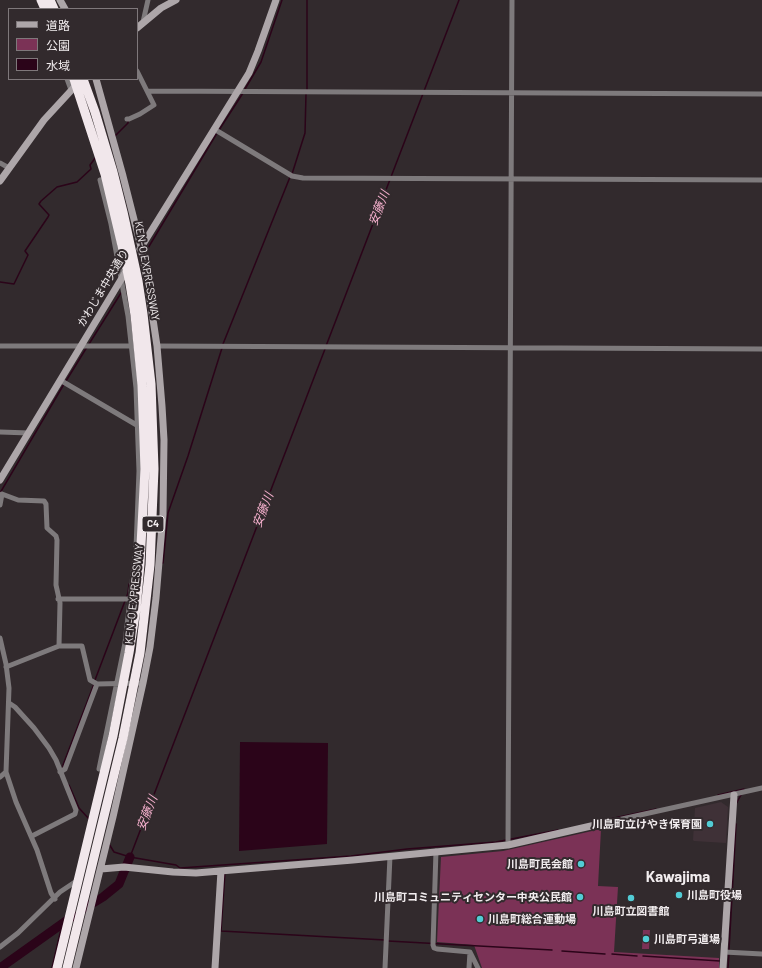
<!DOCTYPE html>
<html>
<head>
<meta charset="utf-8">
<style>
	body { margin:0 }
	#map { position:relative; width:762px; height:968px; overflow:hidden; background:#322a2d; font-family:Barlow,"Noto Sans JP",sans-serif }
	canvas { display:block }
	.legend { position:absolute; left:8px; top:8px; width:130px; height:72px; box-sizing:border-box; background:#322a2d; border:1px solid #7f787b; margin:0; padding:5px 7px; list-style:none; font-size:12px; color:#f2edef }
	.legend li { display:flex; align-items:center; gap:8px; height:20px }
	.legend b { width:20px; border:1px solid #7f787b }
</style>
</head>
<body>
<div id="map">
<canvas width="762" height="968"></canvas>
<ul class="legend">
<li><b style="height:5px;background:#ada6a9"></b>道路</li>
<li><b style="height:11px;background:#7b3256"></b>公園</li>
<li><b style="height:11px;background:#2b0419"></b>水域</li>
</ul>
</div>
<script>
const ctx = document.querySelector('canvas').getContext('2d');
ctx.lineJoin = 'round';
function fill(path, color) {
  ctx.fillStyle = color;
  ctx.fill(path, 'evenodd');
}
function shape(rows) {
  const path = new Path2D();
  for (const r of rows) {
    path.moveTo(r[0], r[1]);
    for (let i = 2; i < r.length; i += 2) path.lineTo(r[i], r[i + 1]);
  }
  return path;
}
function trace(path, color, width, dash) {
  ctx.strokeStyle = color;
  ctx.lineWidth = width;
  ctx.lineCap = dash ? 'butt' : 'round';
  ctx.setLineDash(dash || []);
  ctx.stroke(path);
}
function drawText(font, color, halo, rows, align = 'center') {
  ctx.font = font + ' Barlow,"Noto Sans JP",sans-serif';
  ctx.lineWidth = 4;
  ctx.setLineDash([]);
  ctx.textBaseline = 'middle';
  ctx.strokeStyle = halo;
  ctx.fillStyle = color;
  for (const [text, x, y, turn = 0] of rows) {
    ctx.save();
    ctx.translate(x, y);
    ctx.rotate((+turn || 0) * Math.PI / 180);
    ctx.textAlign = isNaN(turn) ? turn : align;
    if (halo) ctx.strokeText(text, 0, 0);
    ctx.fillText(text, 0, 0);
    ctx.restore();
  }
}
const built = shape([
	[721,802,728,807,726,843,694,841,693,840,695,808]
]);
const green = shape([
	[601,829,598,886,618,887,614,952,719,958,719,968,482,968,474,945,437,942,441,857,503,851],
	[643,930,650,930,649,949,642,949]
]);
const water = shape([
	[240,742,328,743,327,844,239,851]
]);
const stream = shape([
	[245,89,261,62,282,0],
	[307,90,307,0],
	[219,130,243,93],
	[115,136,128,123,128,120],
	[292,174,305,133,306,94],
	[145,253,217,133],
	[0,282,14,284,28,255,25,251,48,217,49,215,39,204,41,201,57,187,77,182,91,169,90,165,96,157],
	[89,344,121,293],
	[223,344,290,177],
	[326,346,459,0],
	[66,381,87,347],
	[0,493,64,384],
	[161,563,163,563,168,513,188,456,222,348],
	[95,680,128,593,129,584],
	[63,768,63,765,94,684],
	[69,785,79,808,89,819],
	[718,795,744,789,743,790],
	[736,804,742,793],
	[605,820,656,809],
	[109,844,114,852,130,857,176,865,180,868,351,856,407,849,496,842,558,830],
	[130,857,325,349],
	[225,872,221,931,385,940],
	[388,941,552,950],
	[729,950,736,824],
	[562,951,605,954],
	[612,954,637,956],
	[643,956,720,961],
	[52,968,62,925],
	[728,968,729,954]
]);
const river = shape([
	[85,908,103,897,119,884,130,857],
	[0,968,73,916]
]);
const street = shape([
	[143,22,148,0],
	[67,79,71,90],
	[148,91,762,94],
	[127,119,129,119,140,114,154,105,137,71],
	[214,129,292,176,303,178,762,180],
	[0,163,9,168],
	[0,346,131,346],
	[157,346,762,349],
	[60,380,140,427],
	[0,432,29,433],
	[0,505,2,494,18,500,44,501,46,504,47,528,56,536,57,540,56,585,60,603,59,646],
	[58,599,133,599],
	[0,638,6,664,9,688,6,772,16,802,37,850,51,893,55,899],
	[6,667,59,646,82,646,90,680,97,684,143,683],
	[9,703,15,707,34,728,49,748,56,760,76,810,75,814,32,836],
	[99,769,125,643,136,548,139,471,136,388,128,316,111,224,100,180,107,179],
	[60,772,65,769,97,684],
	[0,777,6,772],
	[604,823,762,788],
	[508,845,512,0],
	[436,851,433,945,434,948,437,949,470,952,478,968],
	[0,947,18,933,60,892,78,880],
	[724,952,762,954],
	[385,968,390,856],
	[469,968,470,952]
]);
const secondary = shape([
	[60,0,65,9],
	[137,28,161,8,176,0],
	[0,181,44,120,79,82],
	[140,249,249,73,258,51,276,0],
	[0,480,128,268],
	[101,869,124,867,173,872,196,873,353,860,508,845,604,823],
	[76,968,113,817,143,683,150,647,156,598,163,514,164,440,162,406,157,346,147,279,141,247,123,176,96,79],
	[215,968,221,871],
	[723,968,734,795]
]);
const highwayBridge = shape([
	[41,0,45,9],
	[50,0,54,9],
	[57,968,113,736,129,653,136,609,140,564,145,469,142,385,135,315,130,284,123,250,105,174,74,79],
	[67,968,123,738,140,653,150,565,154,469,151,384,143,314,138,281,123,212,113,172,95,112,83,79]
]);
const markers = [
	[710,824,4,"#52ccd5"],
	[581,864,4,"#52ccd5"],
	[679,895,4,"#52ccd5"],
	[580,897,4,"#52ccd5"],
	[631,898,4,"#52ccd5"],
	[480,919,4,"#52ccd5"],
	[646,939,4,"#52ccd5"]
];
const shields = [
	[153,524,22]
];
const shieldNames = [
	["C4",153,524]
];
const streetNames = [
	["KEN-O EXPRESSWAY",147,271,80],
	["かわじま中央通り",103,288,-59],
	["KEN-O EXPRESSWAY",134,594,-84]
];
const poiNames = [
	["川島町立けやき保育園",702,824],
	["川島町民会館",573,864],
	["川島町役場",687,895,"left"],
	["川島町コミュニティセンター中央公民館",572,897],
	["川島町立図書館",631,911,"center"],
	["川島町総合運動場",488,919,"left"],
	["川島町弓道場",654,939,"left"]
];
const waterNames = [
	["安藤川",379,208,-69],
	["安藤川",263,510,-69],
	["安藤川",147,813,-69]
];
const districtNames = [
	["Kawajima",678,877]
];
fill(built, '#3f3137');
fill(green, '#7b3256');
fill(water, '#2b0419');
trace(stream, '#2b0419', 1.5);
trace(river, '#2b0419', 9);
trace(street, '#7e7a7c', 5);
trace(secondary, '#ada6a9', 7);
trace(highwayBridge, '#f1e7eb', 9);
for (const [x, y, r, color] of markers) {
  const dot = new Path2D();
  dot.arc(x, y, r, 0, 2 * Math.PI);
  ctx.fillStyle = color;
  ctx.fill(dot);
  trace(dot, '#322a2d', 1.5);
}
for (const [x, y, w] of shields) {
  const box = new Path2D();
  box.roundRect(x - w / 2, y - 8, w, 16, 3);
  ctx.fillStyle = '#322a2d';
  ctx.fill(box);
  trace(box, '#f2edef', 1);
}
drawText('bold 10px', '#f2edef', null, shieldNames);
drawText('11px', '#f2edef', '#322a2d', streetNames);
drawText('bold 11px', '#f2edef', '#322a2d', poiNames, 'right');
drawText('italic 12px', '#f4afcc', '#322a2d', waterNames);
drawText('bold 15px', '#f2edef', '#322a2d', districtNames);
</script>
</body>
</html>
